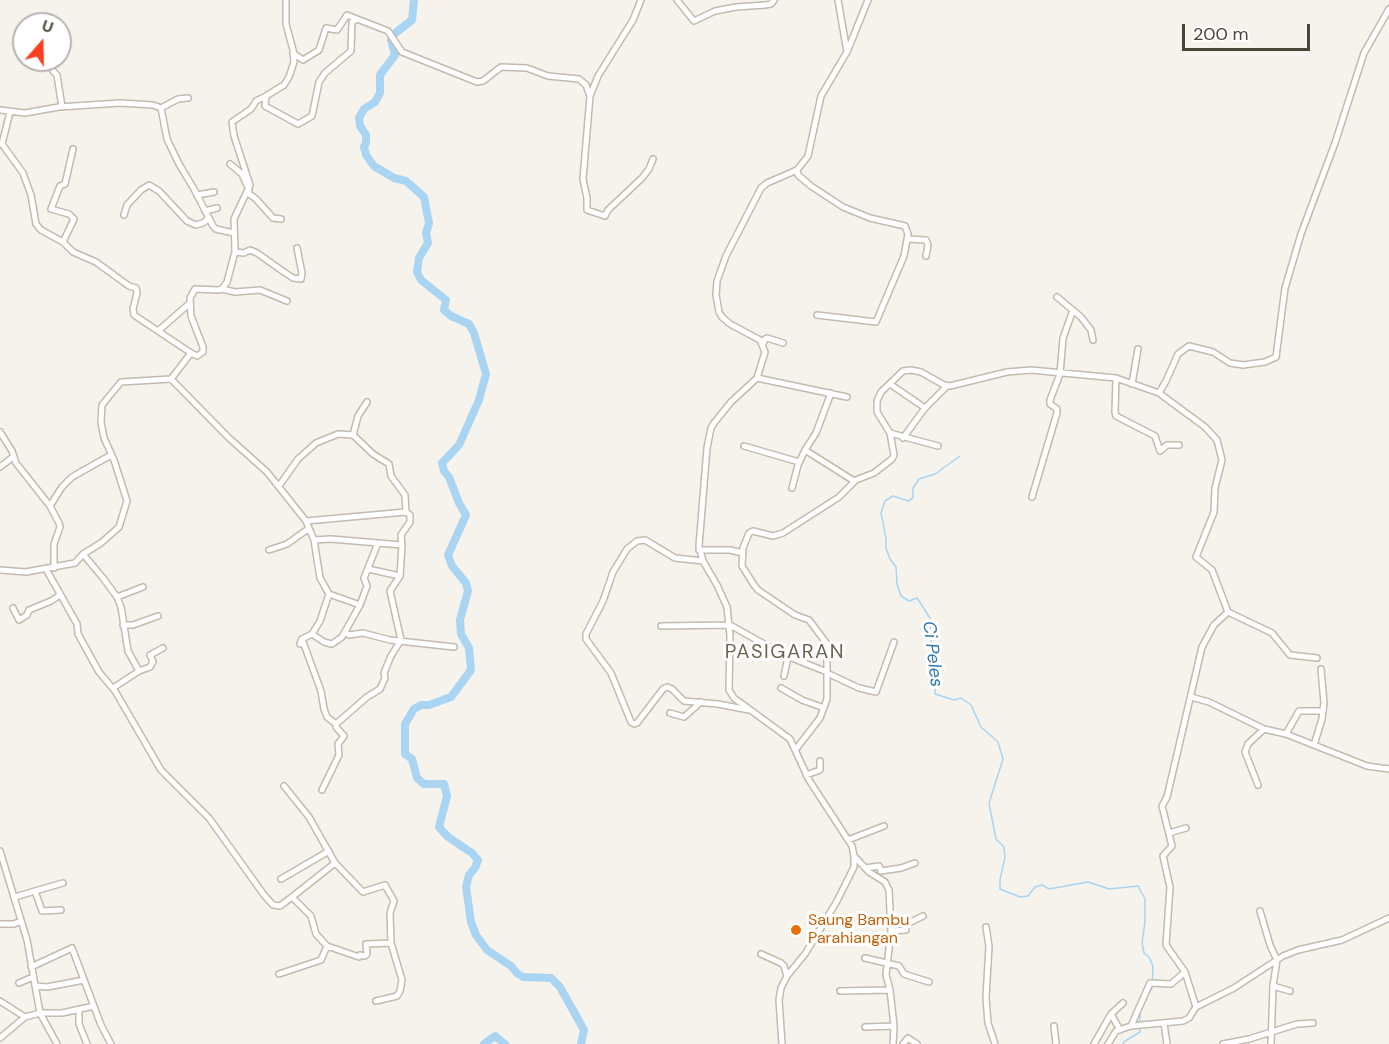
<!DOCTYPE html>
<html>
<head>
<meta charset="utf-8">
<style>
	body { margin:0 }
	#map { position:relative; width:1389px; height:1044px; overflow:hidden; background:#f6f3ec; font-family:"DM Sans",sans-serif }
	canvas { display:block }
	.north { position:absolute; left:12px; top:12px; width:60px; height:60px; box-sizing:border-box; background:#fff; border:2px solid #b7b4b0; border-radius:50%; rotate:20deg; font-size:16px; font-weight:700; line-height:24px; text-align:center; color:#4b4439 }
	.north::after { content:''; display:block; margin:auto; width:21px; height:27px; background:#fc3f1d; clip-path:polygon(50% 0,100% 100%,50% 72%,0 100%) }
	.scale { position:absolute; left:1182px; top:24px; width:128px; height:27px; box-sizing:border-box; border:3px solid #4b4439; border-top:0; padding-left:8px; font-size:18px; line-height:21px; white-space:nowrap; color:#4b4439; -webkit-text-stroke:4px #fff; paint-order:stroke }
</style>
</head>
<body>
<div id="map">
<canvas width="1389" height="1044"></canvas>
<div class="north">U</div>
<div class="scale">200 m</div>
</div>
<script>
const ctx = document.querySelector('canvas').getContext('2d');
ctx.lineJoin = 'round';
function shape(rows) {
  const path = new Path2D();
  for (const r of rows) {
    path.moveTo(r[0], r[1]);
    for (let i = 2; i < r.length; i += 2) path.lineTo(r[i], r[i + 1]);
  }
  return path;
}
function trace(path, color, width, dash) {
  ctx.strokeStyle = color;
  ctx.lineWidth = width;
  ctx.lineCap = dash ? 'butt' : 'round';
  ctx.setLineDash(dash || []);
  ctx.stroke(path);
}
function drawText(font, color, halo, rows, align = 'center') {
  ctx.font = font + ' "DM Sans",sans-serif';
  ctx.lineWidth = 6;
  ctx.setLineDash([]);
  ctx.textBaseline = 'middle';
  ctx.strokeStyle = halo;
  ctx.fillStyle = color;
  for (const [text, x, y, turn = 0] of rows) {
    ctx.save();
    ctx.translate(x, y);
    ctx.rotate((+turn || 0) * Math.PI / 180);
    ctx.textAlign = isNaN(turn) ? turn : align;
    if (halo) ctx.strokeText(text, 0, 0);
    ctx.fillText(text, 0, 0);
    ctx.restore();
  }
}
const stream = shape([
	[960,456,935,474,919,479,913,488,913,498,908,501,893,496,885,501,881,513,886,538,886,548,890,559,896,567,897,584,901,596,909,601,917,598,930,618,932,660,936,667,935,694,954,700,961,698,971,705,981,727,998,742,1003,759,989,803,996,839,1004,847,1005,857,1000,880,1000,889,1020,897,1028,896,1035,887,1042,885,1049,889,1088,882,1109,889,1138,886,1145,899,1145,922,1142,943,1144,953,1149,957,1153,966,1152,988,1147,996],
	[1123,1044,1125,1041,1140,1032,1140,1011]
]);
const river = shape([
	[414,0,412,20,394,34,391,40,395,55,380,75,380,93,375,102,364,109,359,118,360,126,366,135,366,143,364,147,366,155,374,166,394,178,406,181,424,197,429,223,426,233,428,243,419,258,417,272,421,280,446,300,444,310,451,316,469,324,474,333,486,374,479,400,459,445,442,463,444,471,449,477,459,503,466,515,448,555,452,566,466,583,468,591,460,620,461,634,469,648,471,670,451,697,429,705,421,705,414,709,405,724,405,754,412,759,417,778,424,784,444,784,447,796,439,827,448,837,472,853,478,860,475,868,469,875,466,887,471,922,476,935,487,950,511,966,517,973,523,977,551,978,560,987,584,1030,581,1044],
	[484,1044,495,1036,505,1044]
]);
const minor = shape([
	[286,0,286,24,293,50,294,62,289,77,284,85,266,96,265,106,298,124,312,116,319,82,325,73,351,51,352,22,357,19,388,31,402,52,477,82,483,81,501,67,527,68,548,76,579,79,586,85,590,96,598,76,633,20,641,0],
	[677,0,694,21,715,11,736,7,765,5,771,4,774,0],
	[838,0,847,52],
	[293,53,303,60,319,50,326,28,337,30,347,15,357,19],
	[53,71,57,75,62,107],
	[590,96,583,179,587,198,587,210,605,216,608,210,642,178,649,169,653,159],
	[161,108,167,139,179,164,194,189,213,226,216,229,234,233],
	[0,110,25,113,59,107,120,103,153,105,161,108,178,99,188,98],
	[10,112,2,144,23,173,31,195,36,224,41,230,63,242,73,252,96,262,129,286,136,288,137,293,133,309,134,315,158,331],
	[230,164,242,174,249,190],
	[797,170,798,175,811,186,843,207,870,218,905,226,908,234,904,256,876,322,817,315],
	[248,193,256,199,273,218,281,219],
	[197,195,214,192],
	[205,211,217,208],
	[124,215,127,205,141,190,149,185,159,191,187,221,196,225,203,223,209,218],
	[907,239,926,240,928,245,926,256],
	[63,242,74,219,69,214,51,209,60,186,65,184,73,149],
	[235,252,244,253,250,250,257,253,284,272,293,278,301,279,302,273,297,248],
	[222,289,235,292,260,290,287,301],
	[1057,297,1081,317,1091,330,1093,340],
	[190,303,158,331,191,353,171,379,229,438,267,472,306,521,314,540,320,578,329,594,320,621,312,634,302,639,300,644],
	[763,344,765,339,767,338,783,343],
	[191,353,197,356,203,352,203,347,191,316,190,298,195,289,218,290,222,289,227,282,235,252,234,219,250,185,234,136,232,122,251,109,256,101,266,96],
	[757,378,847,397],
	[1116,378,1115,412,1116,416,1155,436,1160,451,1167,445,1179,445],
	[890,384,925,408],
	[1132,384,1138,349],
	[1159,393,1205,427,1217,440,1222,460,1215,488,1214,512,1196,557,1212,570,1228,612,1214,625,1202,647,1167,797,1162,806,1172,846,1163,856,1170,887,1166,945,1185,972,1196,1007],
	[0,432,12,451,16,463,50,506,59,523,60,527,54,544,54,568],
	[890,433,938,446],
	[903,438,925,408,947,386],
	[744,446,799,462],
	[805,450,854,481],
	[0,467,13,457],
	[279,486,298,459,316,443,338,434,353,435,358,416,367,402],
	[792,488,798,465,805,450,816,433,831,393],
	[1032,497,1057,413,1057,409,1050,404,1050,400,1060,374,1063,338,1073,310],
	[50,506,62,487,72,477,111,455],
	[306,521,406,512,405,495,391,476,389,464,373,454,353,435],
	[402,546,401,535,410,522,410,515,406,512],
	[269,550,287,544,308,529],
	[699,550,730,550,743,553],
	[83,554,103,578,117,597,121,607,128,651,139,671],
	[703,561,675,558,645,540,637,541,627,549,613,572,603,601,586,634,586,639,611,673,631,722,634,724,637,723,663,689,667,687,672,689,684,701,718,704,749,710],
	[46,569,77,624,78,634,99,672,115,691,161,770,209,818,264,895,273,905,280,906,292,897,311,916,316,934,327,946,321,960,279,974],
	[368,569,400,576],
	[0,570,26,572,75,563,83,554,101,543,119,527,127,501,114,460,104,438,101,422,102,405,121,382,171,379],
	[329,594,360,605],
	[117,597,143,587],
	[13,608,19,620,27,615,29,610,51,601,60,595],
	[1228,612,1272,633,1290,655,1317,658],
	[123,625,133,625,158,616],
	[661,626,730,625,782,654,827,672],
	[345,632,349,635,363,633,390,640,454,647],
	[312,634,324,642,332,644,342,637,360,605,367,586,364,578,378,543],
	[302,639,321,691,324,709,327,717,336,724,367,697,380,689,385,678,384,673,391,656,401,640,390,591,400,576,402,545,331,539,314,540],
	[827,673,859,688,876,692,894,642],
	[784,676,788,657],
	[113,688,139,671,150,667,153,662,150,655,163,648],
	[781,688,802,700,824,708],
	[1191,697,1209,702,1264,729,1286,734,1367,766,1389,769],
	[670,713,684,717,701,702],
	[1286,734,1299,711,1323,711],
	[1314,745,1322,719,1324,703,1321,669],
	[796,749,820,718,827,699,827,644,809,620,795,615,758,590,754,585,742,566,743,548,749,533,753,531,773,536,783,533,839,497,856,480,874,473,892,459,894,455,890,433,877,412,877,401,881,392,903,371,911,370,921,372,944,385,950,386,1007,372,1031,370,1116,378,1159,393,1166,381,1178,354,1189,346,1213,352,1230,363,1243,365,1265,362,1276,357,1285,288,1301,234,1335,143,1364,53,1389,9],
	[806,775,820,770,820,761],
	[1258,785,1245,752,1248,744,1264,729],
	[284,786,309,817,335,863],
	[322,790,339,755,338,744,344,736,336,727,336,724],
	[1169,833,1186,828],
	[848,840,884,826],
	[0,851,27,940,40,1013,57,1044],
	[854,856,869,872,885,882,889,890,891,931,886,975,890,990,894,1026,893,1044],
	[865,868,879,866,881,871,901,868,915,863],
	[281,879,329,851],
	[35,891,63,883],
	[15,897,35,891,42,911,61,910],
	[292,897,335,863,363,892,385,885,394,901,390,913,391,943],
	[1260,911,1270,945,1277,960,1273,986,1290,991],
	[871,921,891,925],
	[0,924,14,924,21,921],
	[986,927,989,946,986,998,988,1023,995,1044],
	[891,931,906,930,905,925,923,916],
	[327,946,359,957,360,955,365,956,367,954,366,944,391,943,402,980,400,991,397,996,376,1001],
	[761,954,781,963,784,966,787,976],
	[865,958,899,966,904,974,929,982],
	[31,967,72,948,101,1025,111,1044],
	[19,983,33,977],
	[35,986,47,987,84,980],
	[840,991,890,990],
	[0,1001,25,1017,40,1013,62,1013,94,1006],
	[79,1010,79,1024,87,1044],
	[1111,1014,1120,1030],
	[1164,1023,1167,1044],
	[1054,1026,1056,1044],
	[1131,1026,1150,983,1171,984,1185,972],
	[865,1027,894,1026],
	[0,1038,25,1017],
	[782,1044,779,1000,781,988,787,976,805,954,837,901,854,867,854,856,852,846,809,780,790,739,734,698,729,690,730,635,727,607,717,585,703,561,699,546,707,448,711,428,714,423,731,402,757,378,765,352,760,340,730,324,722,317,719,312,716,295,717,281,726,256,761,188,767,183,797,170,808,156,821,96,847,52,868,0],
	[903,1044,908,1038,917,1044],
	[1094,1044,1111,1014,1123,1003],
	[1108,1044,1116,1031,1131,1026,1183,1021,1189,1018,1196,1007,1234,988,1283,956,1298,950,1342,940,1389,918],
	[1223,1044,1249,1039,1297,1024,1313,1023],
	[1271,1044,1273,986]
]);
const markers = [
	[796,930,6,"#e8710a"]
];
const foodNames = [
	["Saung Bambu",808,921],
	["Parahiangan",808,939]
];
const waterNames = [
	["Ci Peles",932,654,83]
];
const quarterNames = [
	["PASIGARAN",785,653]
];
trace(stream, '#a9d4f2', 1.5);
trace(river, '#a9d4f2', 8);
trace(minor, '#c2bbae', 8);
trace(minor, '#fff', 5);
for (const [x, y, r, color] of markers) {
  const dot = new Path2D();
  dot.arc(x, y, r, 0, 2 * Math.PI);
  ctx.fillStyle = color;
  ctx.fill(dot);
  trace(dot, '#fff', 2);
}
drawText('16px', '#c56008', '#fff', foodNames, 'left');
drawText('italic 18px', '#2e7ab2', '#fff', waterNames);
ctx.letterSpacing = '1.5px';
drawText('20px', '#6e6250', '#fff', quarterNames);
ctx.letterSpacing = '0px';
</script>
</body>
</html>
